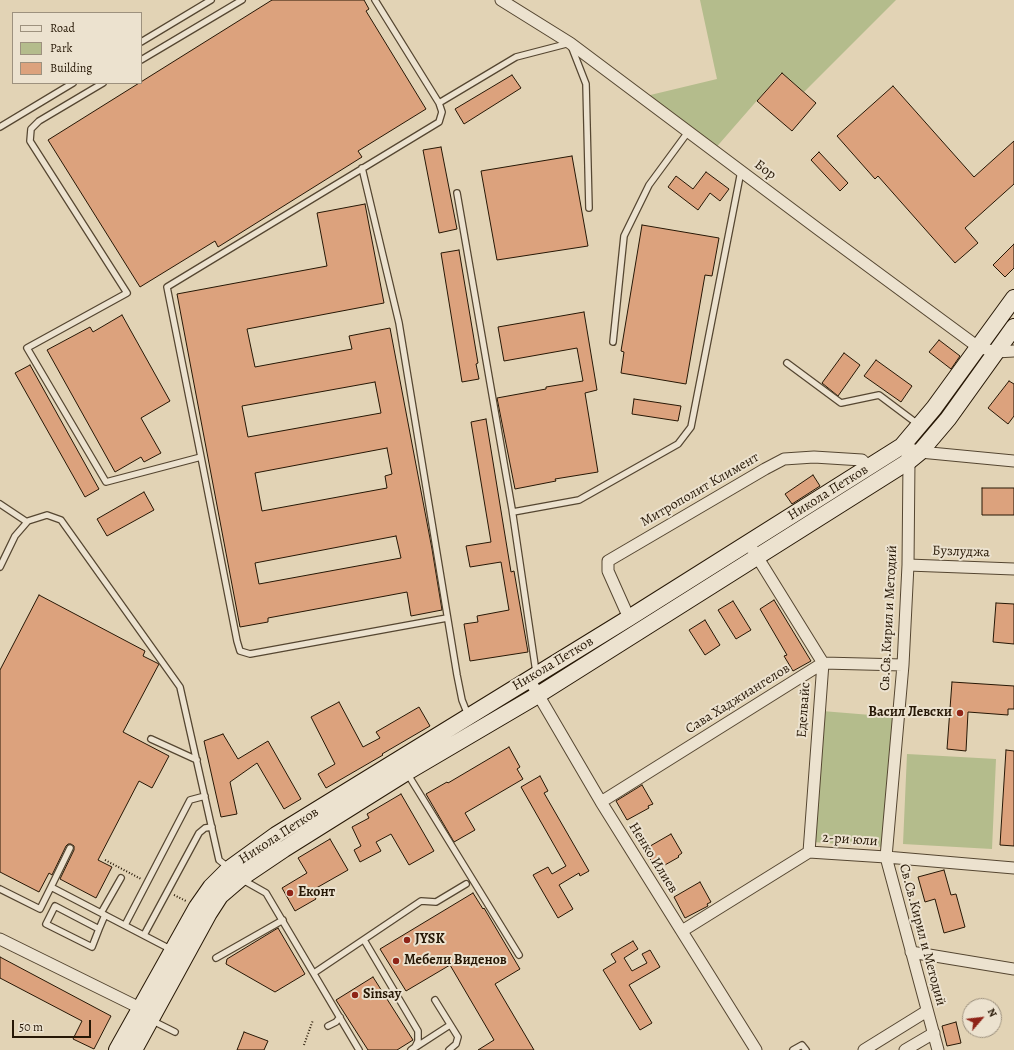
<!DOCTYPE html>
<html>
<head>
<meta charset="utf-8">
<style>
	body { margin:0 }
	#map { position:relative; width:1014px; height:1050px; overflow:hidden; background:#e2d3b5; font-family:Alegreya,serif }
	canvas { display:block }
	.legend { position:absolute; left:12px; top:12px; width:130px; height:72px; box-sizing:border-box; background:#ece2cf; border:1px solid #9d917e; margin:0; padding:5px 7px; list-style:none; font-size:12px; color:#261705 }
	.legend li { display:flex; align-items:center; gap:8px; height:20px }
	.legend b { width:20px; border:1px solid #9d917e }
	.north { position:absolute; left:962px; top:998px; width:40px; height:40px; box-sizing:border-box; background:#ece2cf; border:1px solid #9d917e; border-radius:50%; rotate:62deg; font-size:11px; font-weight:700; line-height:16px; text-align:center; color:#261705 }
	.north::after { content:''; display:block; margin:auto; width:14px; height:18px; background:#8f2418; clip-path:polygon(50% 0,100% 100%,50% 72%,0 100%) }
	.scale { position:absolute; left:12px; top:1020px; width:79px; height:18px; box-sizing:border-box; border:2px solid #261705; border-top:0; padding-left:5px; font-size:12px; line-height:14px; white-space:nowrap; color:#261705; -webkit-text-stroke:3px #ece2cf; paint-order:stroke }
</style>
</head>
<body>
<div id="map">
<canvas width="1014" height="1050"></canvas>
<ul class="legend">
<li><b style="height:5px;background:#ece2cf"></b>Road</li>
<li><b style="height:11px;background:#b4bc8c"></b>Park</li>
<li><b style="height:11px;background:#dca27d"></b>Building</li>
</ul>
<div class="north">N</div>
<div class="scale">50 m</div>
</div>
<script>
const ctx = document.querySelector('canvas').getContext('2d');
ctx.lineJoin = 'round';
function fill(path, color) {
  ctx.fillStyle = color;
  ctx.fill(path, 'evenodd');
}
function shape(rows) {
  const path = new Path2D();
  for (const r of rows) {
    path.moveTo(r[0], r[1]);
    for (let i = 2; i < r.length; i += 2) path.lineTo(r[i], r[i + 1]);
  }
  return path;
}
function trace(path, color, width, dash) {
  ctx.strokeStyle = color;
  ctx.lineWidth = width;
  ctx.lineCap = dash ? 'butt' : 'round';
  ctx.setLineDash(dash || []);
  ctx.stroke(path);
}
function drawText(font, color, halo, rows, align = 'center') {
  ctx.font = font + ' Alegreya,serif';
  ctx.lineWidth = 4;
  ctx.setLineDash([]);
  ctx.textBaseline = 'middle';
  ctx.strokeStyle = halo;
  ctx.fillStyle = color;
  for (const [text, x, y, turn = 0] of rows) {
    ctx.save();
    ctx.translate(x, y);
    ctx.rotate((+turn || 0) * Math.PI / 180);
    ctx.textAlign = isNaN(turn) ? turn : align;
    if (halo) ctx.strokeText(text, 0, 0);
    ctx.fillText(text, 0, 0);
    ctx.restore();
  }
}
const green = shape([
	[700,0,896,0,804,92,781,73,713,151,642,97,717,79],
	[822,711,895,717,885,847,812,842],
	[907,754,996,759,992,849,903,844]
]);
const building = shape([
	[272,0,364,0,369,9,366,11,426,109,358,151,362,157,218,247,215,241,140,287,48,140,272,0],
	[782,73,816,103,792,131,757,101,782,73],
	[512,75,521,88,464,124,455,109,512,75],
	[893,86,974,177,1014,141,1014,184,965,228,978,243,955,263,878,176,875,179,837,136,893,86],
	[441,147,457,229,439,233,423,150,441,147],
	[819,152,848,183,840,191,811,160,819,152],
	[572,156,588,246,497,260,481,171,572,156],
	[706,172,729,189,720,201,710,193,698,210,668,187,676,176,693,189,706,172],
	[365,204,384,303,247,329,255,367,352,349,349,336,390,328,432,549,442,610,411,616,407,592,268,618,268,622,240,627,177,294,327,266,317,213,365,204],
	[375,382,381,413,248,437,242,406,375,382],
	[387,448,392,474,385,476,387,488,262,511,255,473,387,448],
	[396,536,401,558,259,584,255,563,396,536],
	[642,225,719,238,712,276,705,275,686,384,621,373,624,352,621,351,642,225],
	[1014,244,1014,268,1005,277,993,265,1014,244],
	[459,250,478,363,476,364,479,379,462,382,441,253,459,250],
	[584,312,597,390,585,393,598,472,555,479,556,481,515,489,497,398,546,389,546,387,583,381,577,348,504,361,498,327,584,312],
	[122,315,170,401,141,418,161,453,144,462,141,457,115,472,47,350,90,327,93,332,122,315],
	[939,340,960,356,951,369,929,352,939,340],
	[844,353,860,365,838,396,822,383,844,353],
	[876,360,912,386,901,402,864,376,876,360],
	[30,365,99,489,85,497,15,373,30,365],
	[1009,381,1014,384,1014,416,1008,424,988,408,1009,381],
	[634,399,681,406,678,421,632,414,634,399],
	[486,419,511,572,514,571,528,652,470,661,464,624,478,622,477,616,509,610,501,562,470,567,466,546,491,542,471,422,486,419],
	[813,475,820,486,792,504,785,494,813,475],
	[982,488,1014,488,1014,515,982,515,982,488],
	[144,492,154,510,107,536,97,519,144,492],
	[39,595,145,651,143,656,159,664,123,732,169,756,152,788,139,781,98,860,112,867,96,898,60,879,74,850,74,846,71,844,68,844,66,846,52,875,49,873,39,892,0,872,0,670,39,595],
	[774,600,811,661,793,671,784,656,787,655,760,609,774,600],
	[733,601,751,630,736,639,718,610,733,601],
	[996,603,1014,604,1014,644,993,642,996,603],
	[705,620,720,645,705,655,689,630,705,620],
	[952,682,1014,686,1014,709,1008,709,1008,715,968,712,966,751,947,749,952,682],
	[339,702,363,747,380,738,376,732,419,707,430,726,382,754,383,755,326,788,318,774,335,764,311,717,339,702],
	[223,734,238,759,268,741,301,799,284,809,257,763,230,782,237,814,221,817,204,741,223,734],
	[509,747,520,767,517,769,523,779,465,813,475,830,454,842,426,794,447,782,448,783,509,747],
	[1006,750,1014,751,1014,846,1000,845,1006,750],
	[540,776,548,791,544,793,589,871,580,876,579,873,559,885,573,909,558,918,533,875,548,867,552,874,566,866,521,787,540,776],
	[642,785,653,804,648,806,649,808,627,820,616,801,642,785],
	[401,794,434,851,409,865,391,834,376,842,381,851,360,862,354,850,361,846,352,827,369,818,367,814,401,794],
	[671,834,682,853,678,856,679,857,656,870,645,849,671,834],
	[330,839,348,870,311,891,316,899,295,911,282,888,307,873,298,858,330,839],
	[944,870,951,895,956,894,965,927,944,933,935,899,925,902,918,877,944,870],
	[700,882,711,902,707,904,708,906,685,918,674,897,700,882],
	[473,893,483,909,484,908,520,969,495,984,534,1050,478,1050,494,1040,450,965,406,991,380,949,473,893],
	[278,928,305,974,275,992,226,964,227,959,278,928],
	[633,941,638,949,624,958,632,971,647,963,642,954,650,950,660,967,629,985,652,1023,640,1030,603,970,616,962,611,954,633,941],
	[0,957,111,1016,94,1049,73,1039,82,1021,0,978,0,957],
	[373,977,413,1040,397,1050,368,1050,336,1000,373,977],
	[956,1022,961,1043,947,1046,942,1026,956,1022],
	[244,1032,268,1041,264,1050,237,1050,244,1032]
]);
const path = shape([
	[105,860,141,879],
	[174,895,186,901],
	[304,1045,313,1020]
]);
const service = shape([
	[141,42,211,0],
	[141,60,242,0],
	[103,83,39,121,31,129,30,141,127,293,27,348,106,482,201,457,167,287,439,122,442,112,439,103,375,0],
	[439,103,516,57,570,43,586,84,589,208],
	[0,127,73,83],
	[362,168,399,323,457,675,462,700,468,715],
	[457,193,512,509,536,672],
	[613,342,624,236,649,185,688,132],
	[787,363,841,403,879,395,919,425],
	[201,457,237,641,240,651,250,654,447,618],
	[0,504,27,522],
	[513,512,579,500,678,444,691,427,741,171],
	[0,567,15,536,28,521,47,515,61,520,180,687,219,860,229,868],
	[151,739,197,760],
	[407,773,519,955],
	[70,848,51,887,172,950],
	[243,880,266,893,359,1050],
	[0,889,40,909,51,887],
	[101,913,121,878],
	[125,925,190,800,205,796],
	[99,929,55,906,46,924,92,947,99,929,105,915],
	[144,935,199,833,205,828,212,827],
	[364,940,418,1031,418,1041,415,1047,411,1050],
	[216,958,283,920],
	[314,973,421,901,436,902,466,884],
	[435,1000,458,1037,456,1044,449,1050],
	[151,1020,175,1032],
	[328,1026,336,1022,340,1017],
	[416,1047,450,1025],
	[793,1050,802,1045,806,1050]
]);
const minor = shape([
	[501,0,570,43,818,229,978,347,996,352,1014,351],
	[902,446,920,452,1014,461],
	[907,457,909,461,908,565,903,665,886,857,938,1050],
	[753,550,823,663,809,852],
	[908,565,1014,569],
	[629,618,608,571,608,561,765,469,784,459,814,457,862,460,869,467],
	[529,679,601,802,756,1050],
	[601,802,823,663,903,665],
	[682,931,809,852,886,857,1014,868],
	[0,939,146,1011],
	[911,952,1014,969],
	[864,1050,927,1011],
	[905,1050,934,1033]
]);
const secondary = shape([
	[117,1050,197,907,211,887,229,869,276,835,629,618,902,446,934,408,1014,298],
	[134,1050,209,913,220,896,241,878,284,849,407,772,538,695,909,461,920,452,948,419,1014,327]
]);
const markers = [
	[960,713,4,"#8f2418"],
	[290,893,4,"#8f2418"],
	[407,940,4,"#8f2418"],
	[396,961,4,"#8f2418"],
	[355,995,4,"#8f2418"]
];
const streetNames = [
	["Бор",765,170,37],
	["Митрополит Климент",700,490,-30],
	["Никола Петков",828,493,-32],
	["Бузлуджа",961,552,2],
	["Св.Св.Кирил и Методий",889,618,-87],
	["Никола Петков",553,664,-31],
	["Сава Хаджиангелов",738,699,-32],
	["Еделвайс",804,710,-86],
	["Никола Петков",279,836,-33],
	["2-ри юли",850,840,4],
	["Ненко Илиев",653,858,58],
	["Св.Св.Кирил и Методий",922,935,75]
];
const poiNames = [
	["Васил Левски",952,713,"right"],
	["Еконт",298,893],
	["JYSK",415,940],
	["Мебели Виденов",404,961],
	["Sinsay",363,995]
];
fill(green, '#b4bc8c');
fill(building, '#dca27d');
trace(building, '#261705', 1);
trace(service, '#554631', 8);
trace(minor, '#554631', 13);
trace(secondary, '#261705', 18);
trace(path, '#261705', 2, [1, 2]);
trace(service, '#ece2cf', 5.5);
trace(minor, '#ece2cf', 11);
trace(secondary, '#ece2cf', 16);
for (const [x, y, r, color] of markers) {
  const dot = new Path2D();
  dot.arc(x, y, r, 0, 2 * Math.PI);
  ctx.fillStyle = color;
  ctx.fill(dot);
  trace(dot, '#ece2cf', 1.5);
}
drawText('14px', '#261705', '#ece2cf', streetNames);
drawText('bold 14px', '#261705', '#ece2cf', poiNames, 'left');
</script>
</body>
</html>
